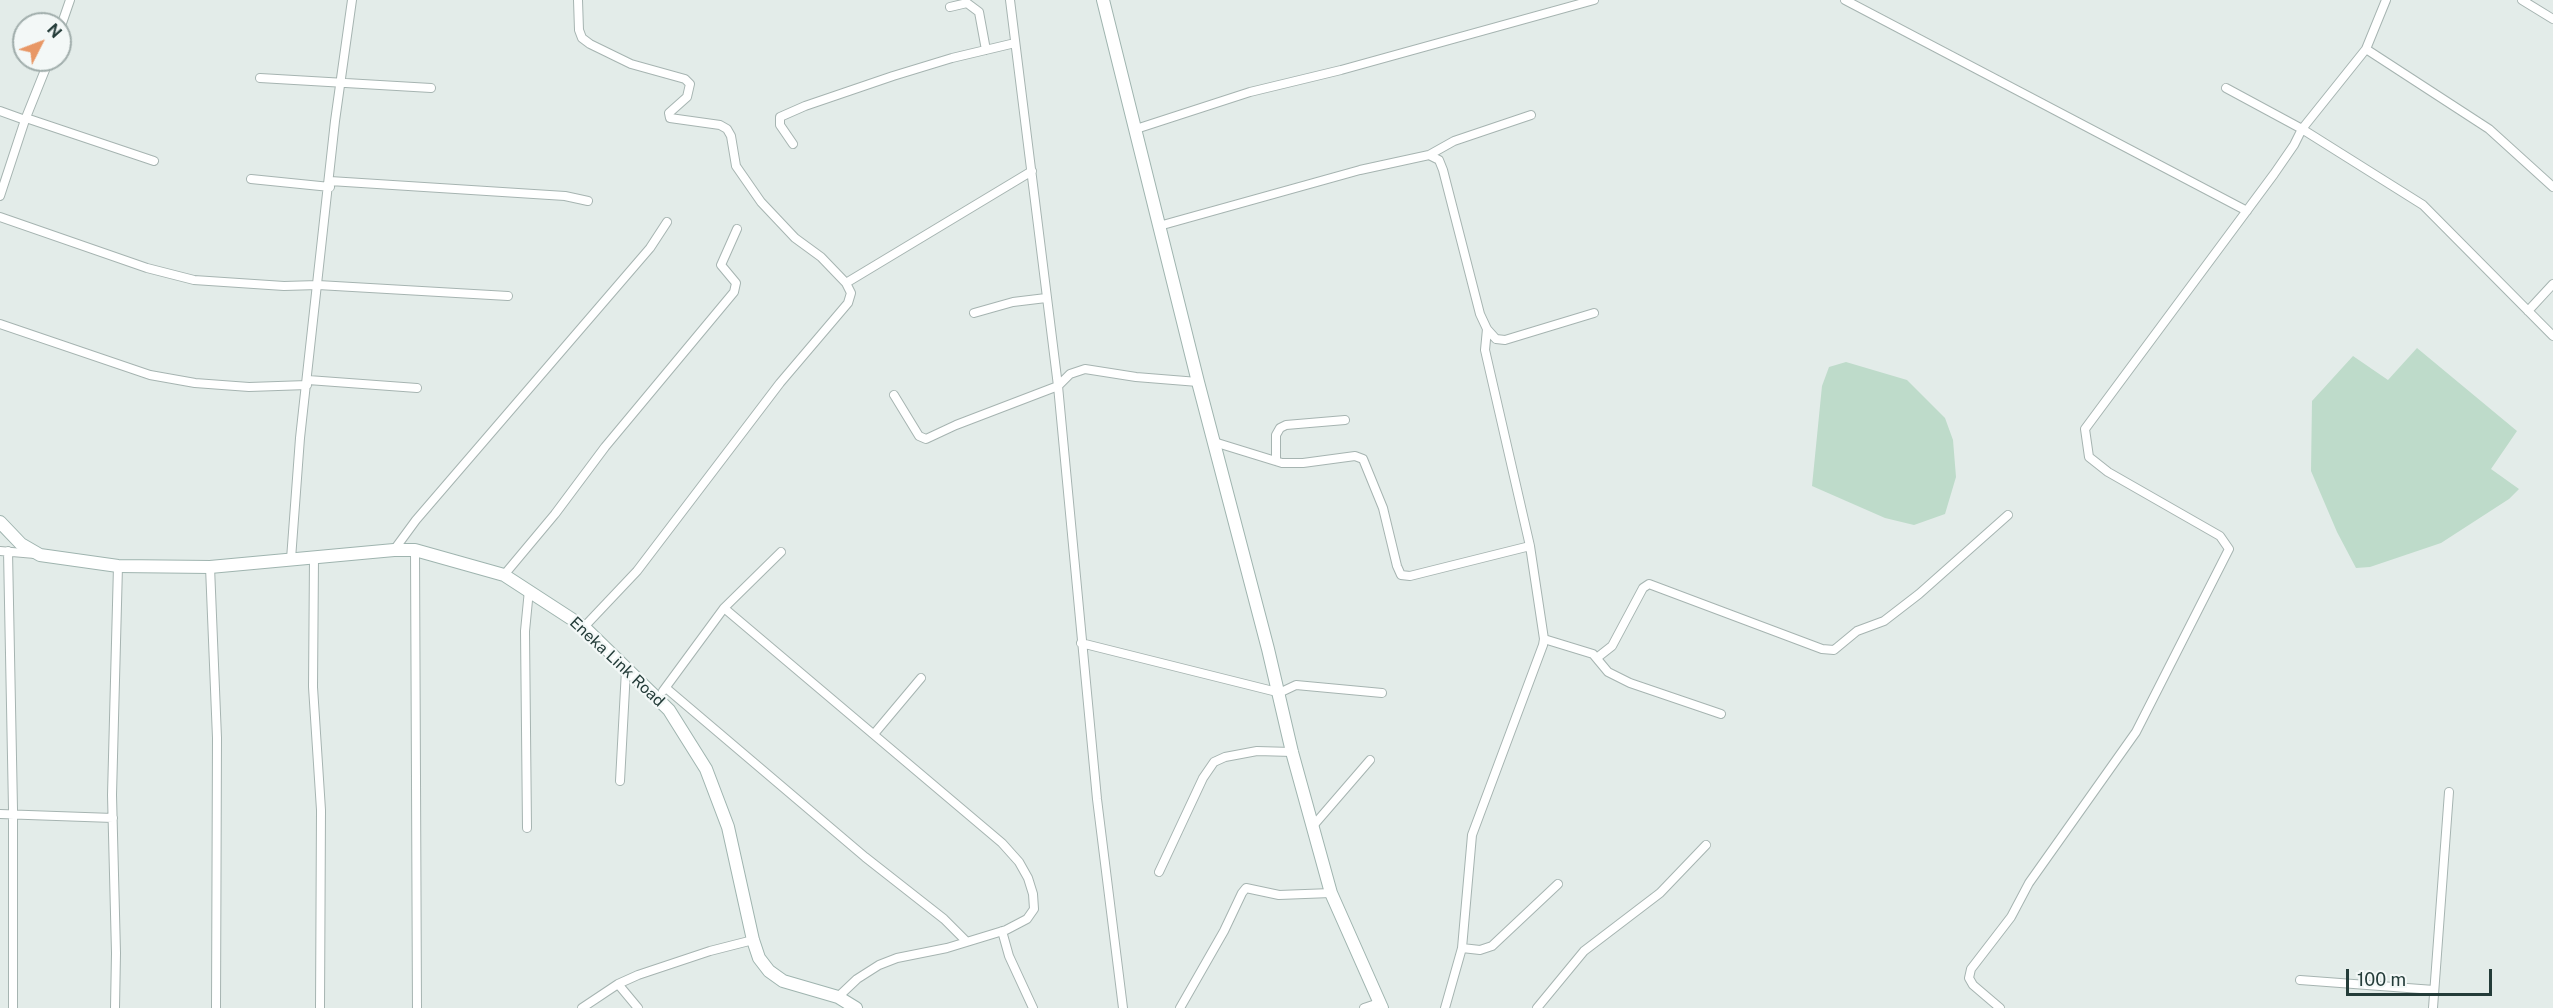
<!DOCTYPE html>
<html>
<head>
<meta charset="utf-8">
<style>
	body { margin:0 }
	#map { position:relative; width:2553px; height:1008px; overflow:hidden; background:#e3ece9; font-family:"Public Sans",sans-serif }
	canvas { display:block }
	.north { position:absolute; left:12px; top:12px; width:60px; height:60px; box-sizing:border-box; background:#f3f8f7; border:2px solid #a0adab; border-radius:50%; rotate:48deg; font-size:16px; font-weight:700; line-height:24px; text-align:center; color:#243c39 }
	.north::after { content:''; display:block; margin:auto; width:21px; height:27px; background:#e89765; clip-path:polygon(50% 0,100% 100%,50% 72%,0 100%) }
	.scale { position:absolute; left:2346px; top:969px; width:146px; height:27px; box-sizing:border-box; border:3px solid #243c39; border-top:0; padding-left:8px; font-size:18px; line-height:21px; white-space:nowrap; color:#243c39; -webkit-text-stroke:4px #f3f8f7; paint-order:stroke }
</style>
</head>
<body>
<div id="map">
<canvas width="2553" height="1008"></canvas>
<div class="north">N</div>
<div class="scale">100 m</div>
</div>
<script>
const ctx = document.querySelector('canvas').getContext('2d');
ctx.lineJoin = 'round';
function fill(path, color) {
  ctx.fillStyle = color;
  ctx.fill(path, 'evenodd');
}
function shape(rows) {
  const path = new Path2D();
  for (const r of rows) {
    path.moveTo(r[0], r[1]);
    for (let i = 2; i < r.length; i += 2) path.lineTo(r[i], r[i + 1]);
  }
  return path;
}
function trace(path, color, width, dash) {
  ctx.strokeStyle = color;
  ctx.lineWidth = width;
  ctx.lineCap = dash ? 'butt' : 'round';
  ctx.setLineDash(dash || []);
  ctx.stroke(path);
}
function drawText(font, color, halo, rows, align = 'center') {
  ctx.font = font + ' "Public Sans",sans-serif';
  ctx.lineWidth = 4.5;
  ctx.setLineDash([]);
  ctx.textBaseline = 'middle';
  ctx.strokeStyle = halo;
  ctx.fillStyle = color;
  for (const [text, x, y, turn = 0] of rows) {
    ctx.save();
    ctx.translate(x, y);
    ctx.rotate((+turn || 0) * Math.PI / 180);
    ctx.textAlign = isNaN(turn) ? turn : align;
    if (halo) ctx.strokeText(text, 0, 0);
    ctx.fillText(text, 0, 0);
    ctx.restore();
  }
}
const green = shape([
	[2417,348,2517,431,2491,469,2519,489,2509,499,2441,543,2370,567,2356,568,2337,532,2311,471,2312,401,2353,356,2388,380],
	[1846,362,1907,380,1945,418,1953,440,1956,477,1945,514,1914,525,1885,518,1812,486,1822,386,1829,367]
]);
const street = shape([
	[578,0,579,30,582,38,590,44,631,64,685,79,690,84,687,97,669,113,670,118,720,125,727,129,731,136,736,166,761,202,795,238,821,257,846,283,851,293,848,303,780,383,637,571,584,627],
	[1010,0,1058,386,1097,799,1123,1008],
	[1845,0,2247,211],
	[2522,0,2553,19],
	[950,7,967,3,979,12,986,50],
	[60,29,70,0],
	[2366,49,2489,129,2553,187],
	[260,78,431,88],
	[2226,88,2302,129,2423,205,2553,336],
	[0,111,25,120],
	[26,118,154,161],
	[1136,129,1250,92,1341,70,1594,0],
	[793,144,780,125,780,117,805,106,893,76,952,58,1015,43],
	[1429,155,1454,141,1531,115],
	[251,179,330,187],
	[330,181,565,196,588,201],
	[0,196,25,120,49,60],
	[0,217,147,268,194,280,284,286,318,285,508,296],
	[1159,226,1360,170,1429,155,1439,160,1443,170,1480,314,1487,329,1496,339,1505,340,1594,313],
	[846,283,1032,171],
	[2528,311,2553,284],
	[974,313,1013,302,1046,298],
	[0,324,150,375,195,383,249,387,307,385],
	[308,380,417,388],
	[894,395,919,436,926,439,956,425,1058,386,1070,374,1085,369,1136,377,1198,382],
	[1214,442,1282,463,1303,463,1355,456,1363,459,1383,508,1397,566,1401,575,1410,576,1530,546],
	[1276,461,1276,435,1280,428,1286,425,1345,420],
	[394,550,416,520,650,248,667,222],
	[415,550,417,1008],
	[0,551,35,554],
	[8,551,13,809,13,1008],
	[314,558,313,687,321,810,320,1008],
	[291,559,300,438,335,121,352,0],
	[210,567,217,738,216,1008],
	[504,575,555,514,605,447,734,292,736,283,721,265,737,229],
	[724,608,1002,843,1019,862,1028,878,1033,894,1034,909,1027,919,1006,930,947,948,897,958,879,965,857,979,838,997],
	[1544,639,1593,654,1608,672,1630,683,1721,714],
	[1081,643,1277,692],
	[1598,657,1612,646,1643,588,1649,584,1822,649,1834,650,1857,631,1884,621,1919,594,2008,515],
	[666,688,865,857,944,919,966,941],
	[663,691,724,608,781,552],
	[1277,694,1296,685,1382,693],
	[874,734,921,678],
	[620,781,626,670],
	[0,814,113,818],
	[1313,826,1370,760],
	[527,828,525,631,529,590],
	[1159,872,1203,778,1214,762,1225,757,1257,751,1292,752],
	[1002,931,1009,956,1033,1008],
	[1462,948,1480,950,1492,946,1558,884],
	[2300,980,2434,990],
	[618,984,638,1008],
	[115,1008,116,953,112,795,118,566],
	[582,1008,618,984,638,975,710,951,753,940],
	[1180,1008,1224,931,1242,893,1246,888,1279,895,1331,893],
	[1364,1008,1379,1003],
	[1445,1008,1462,948,1472,835,1543,645,1544,639,1530,546,1485,350,1487,329],
	[1537,1008,1584,951,1660,893,1706,845],
	[2000,1008,1973,985,1969,978,1971,969,2011,917,2029,883,2136,732,2229,549,2220,536,2108,472,2089,457,2085,429,2274,174,2294,145,2302,129,2366,49,2386,0],
	[2433,1008,2449,792]
]);
const secondary = shape([
	[1103,0,1198,382,1268,649,1292,752,1331,893,1382,1008],
	[0,522,21,544,40,555,118,566,210,567,394,550,415,550,504,575,584,627,669,710,706,769,728,827,753,940,759,958,769,971,783,981,838,997,856,1008]
]);
const streetNames = [
	["Eneka Link Road",617,662,43]
];
fill(green, '#bedbca');
trace(street, '#a6b4b1', 10);
trace(secondary, '#9fb4af', 14);
trace(street, '#fff', 8);
trace(secondary, '#fff', 12);
drawText('16px', '#243c39', '#f3f8f7', streetNames);
</script>
</body>
</html>
